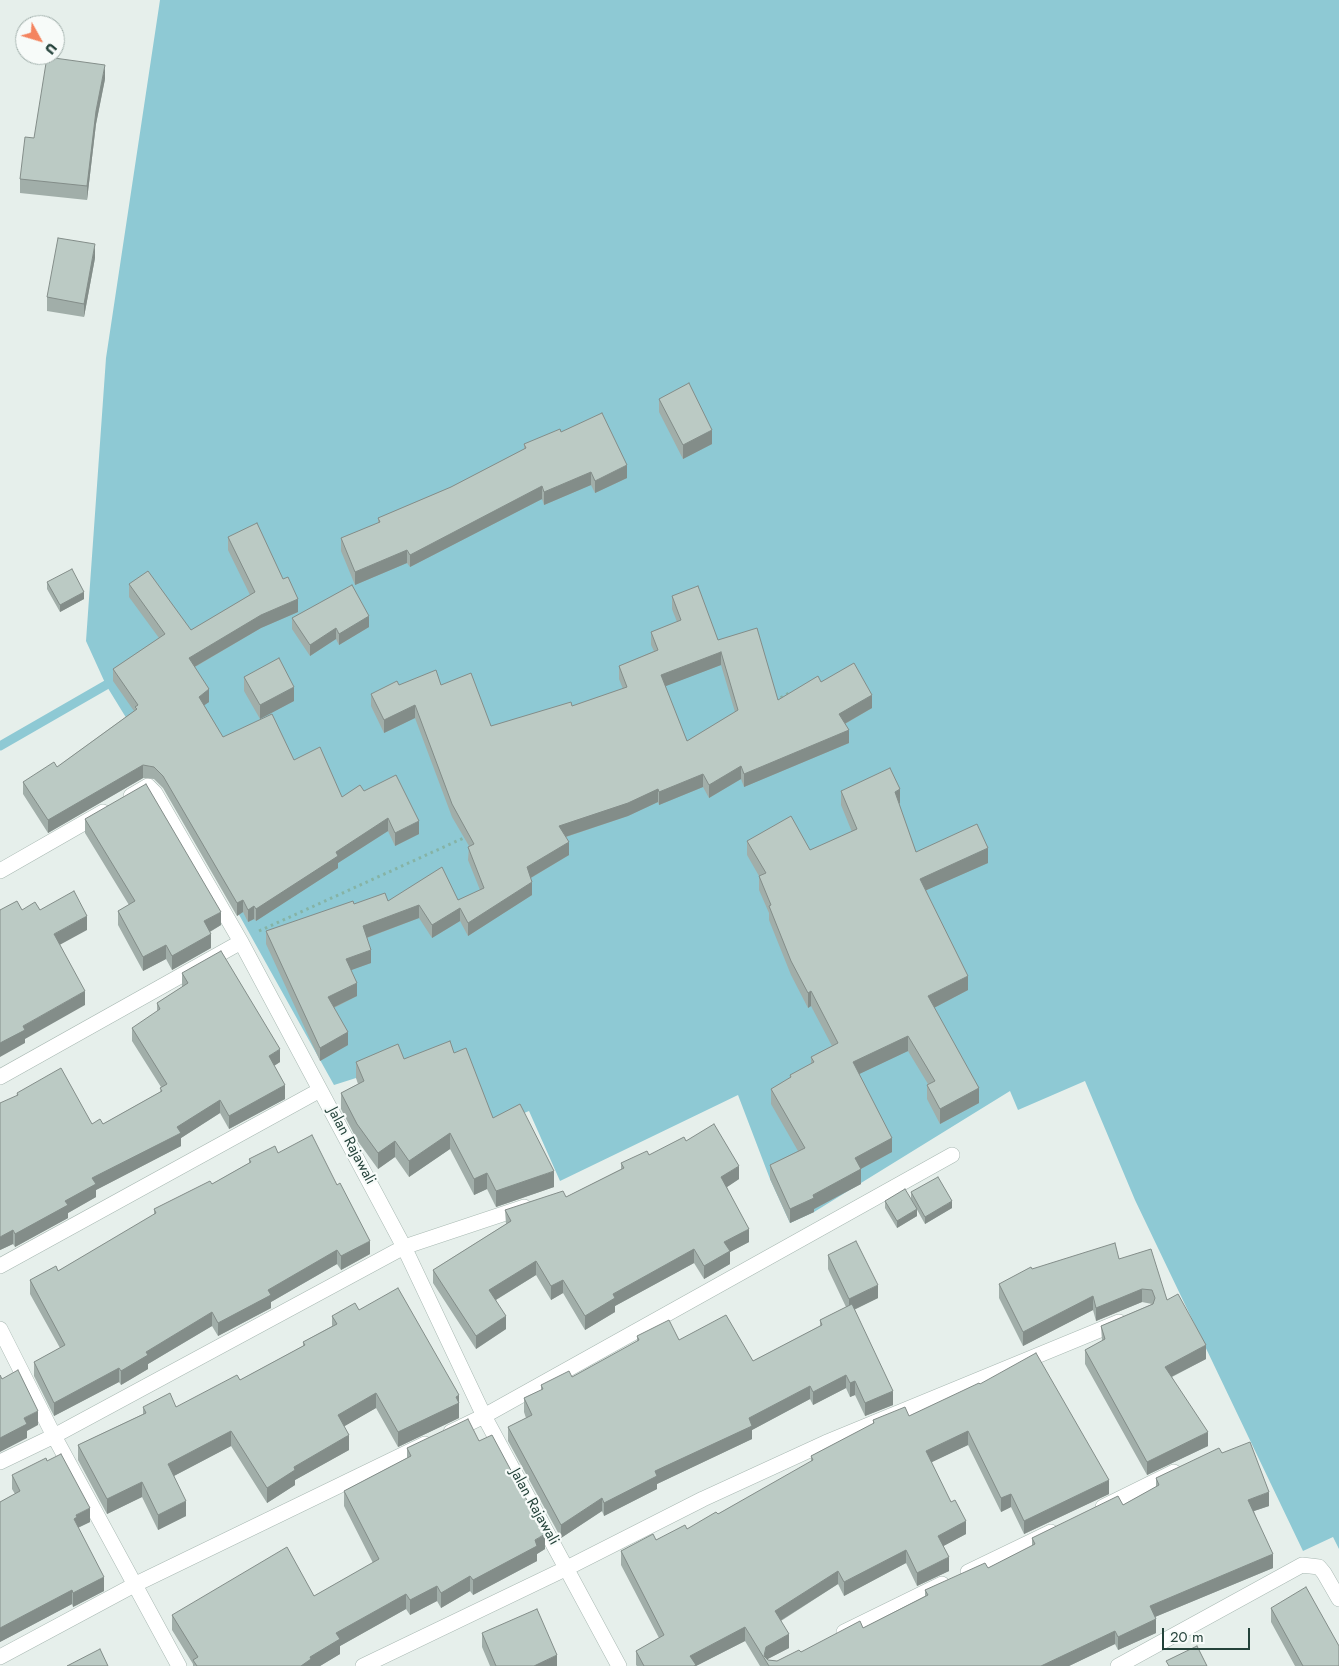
<!DOCTYPE html>
<html>
<head>
<meta charset="utf-8">
<style>
	body { margin:0 }
	#map { position:relative; width:1339px; height:1666px; overflow:hidden; background:#e6efeb; font-family:Jost,sans-serif }
	canvas { display:block }
	.north { position:absolute; left:15px; top:15px; width:50px; height:50px; box-sizing:border-box; background:#f7fbf9; border:1px solid #a3b1ad; border-radius:50%; rotate:129deg; font-size:14px; font-weight:700; line-height:20px; text-align:center; color:#24423a }
	.north::after { content:''; display:block; margin:auto; width:18px; height:22px; background:#f4845f; clip-path:polygon(50% 0,100% 100%,50% 72%,0 100%) }
	.scale { position:absolute; left:1162px; top:1628px; width:88px; height:22px; box-sizing:border-box; border:2px solid #24423a; border-top:0; padding-left:6px; font-size:15px; line-height:18px; white-space:nowrap; color:#24423a; -webkit-text-stroke:4px #f7fbf9; paint-order:stroke }
</style>
</head>
<body>
<div id="map">
<canvas width="1339" height="1666"></canvas>
<div class="north">U</div>
<div class="scale">20 m</div>
</div>
<script>
const ctx = document.querySelector('canvas').getContext('2d');
ctx.lineJoin = 'round';
function fill(path, color) {
  ctx.fillStyle = color;
  ctx.fill(path, 'evenodd');
}
function shape(rows) {
  const path = new Path2D();
  for (const r of rows) {
    path.moveTo(r[0], r[1]);
    for (let i = 2; i < r.length; i += 2) path.lineTo(r[i], r[i + 1]);
  }
  return path;
}
function trace(path, color, width, dash) {
  ctx.strokeStyle = color;
  ctx.lineWidth = width;
  ctx.lineCap = dash ? 'butt' : 'round';
  ctx.setLineDash(dash || []);
  ctx.stroke(path);
}
function drawText(font, color, halo, rows, align = 'center') {
  ctx.font = font + ' Jost,sans-serif';
  ctx.lineWidth = 4.5;
  ctx.setLineDash([]);
  ctx.textBaseline = 'middle';
  ctx.strokeStyle = halo;
  ctx.fillStyle = color;
  for (const [text, x, y, turn = 0] of rows) {
    ctx.save();
    ctx.translate(x, y);
    ctx.rotate((+turn || 0) * Math.PI / 180);
    ctx.textAlign = isNaN(turn) ? turn : align;
    if (halo) ctx.strokeText(text, 0, 0);
    ctx.fillText(text, 0, 0);
    ctx.restore();
  }
}
const water = shape([
	[160,0,1339,0,1339,1549,1333,1537,1303,1551,1135,1200,1085,1081,1018,1110,1010,1091,814,1212,790,1223,770,1179,738,1095,560,1181,529,1111,438,1149,356,1078,334,1085,160,773,106,685,86,641,106,358]
]);
const stream = shape([
	[0,746,106,685]
]);
const path = shape([
	[775,701,791,692],
	[259,931,468,836]
]);
const minor = shape([
	[131,796,148,786,155,793,241,942,404,1247,484,1416,619,1666],
	[0,871,103,812],
	[0,1077,241,942],
	[0,1266,320,1090],
	[0,1329,54,1436,179,1666],
	[451,1432,484,1416,952,1155],
	[0,1462,54,1436,404,1247,524,1207],
	[1103,1507,1174,1472],
	[968,1572,1051,1532],
	[844,1632,942,1584],
	[0,1657,136,1584,425,1444],
	[363,1666,567,1568,703,1499,825,1443,1119,1322],
	[1118,1666,1302,1565,1319,1567,1324,1573,1339,1599]
]);
const wall = shape([
	[105,79,96,124,87,200,20,193,20,179,34,138],
	[95,258,84,317,47,311,47,297],
	[659,399,712,444,683,459,659,412],
	[561,432,627,478,595,493,591,485,544,505,542,499,410,567,407,563,355,585,341,551,341,538,378,523,378,518,451,487,524,449,524,444],
	[228,537,298,612,261,628,195,667,209,702,204,705,223,737,294,760,342,797,364,791,419,834,395,846,388,831,338,863,338,868,256,921,254,919,248,922,243,912,237,916,163,788,154,779,143,778,48,833,23,794,23,782,57,767,134,711,113,681,113,669,159,638,129,597,129,584,191,630,250,595,228,550],
	[47,582,84,599,60,612,47,589],
	[672,596,778,700,821,682,872,708,845,724,849,743,744,787,741,779,709,798,703,787,659,805,658,802,628,816,566,837,569,855,531,878,532,895,468,936,460,921,432,938,419,918,367,938,371,963,351,970,357,996,334,1008,348,1045,320,1061,266,944,266,931,354,904,388,901,458,900,480,890,468,860,469,846,452,817,415,718,384,733,371,706,371,694,399,685,441,685,491,726,572,706,623,689,619,679,619,666,654,651,651,645,651,632,677,622,672,609],
	[721,665,735,712,687,741,665,686],
	[292,618,369,627,339,645,336,639,310,656,292,629],
	[244,677,294,701,260,719,244,691],
	[841,791,900,803,899,804,916,852,988,863,926,890,968,990,934,1008,979,1103,940,1124,927,1099,927,1085,928,1084,908,1051,859,1074,892,1152,861,1169,861,1184,814,1209,814,1212,790,1223,770,1179,770,1165,798,1151,771,1104,771,1089,790,1078,790,1075,811,1064,811,1057,832,1046,811,1006,808,1008,791,975,769,920,769,913,759,890,759,876,747,855,747,841,810,850,852,832,841,805],
	[85,819,221,925,210,932,211,948,172,970,166,959,143,971,118,925,118,911,129,905,85,833],
	[182,973,280,1062,274,1066,285,1099,229,1129,220,1113,181,1138,181,1146,96,1190,96,1197,68,1213,68,1218,15,1247,13,1244,0,1250,17,1093,92,1124,103,1124,160,1092,161,1087,132,1041,132,1028,157,1012,157,1003,182,987],
	[454,1053,493,1118,554,1187,496,1207,487,1189,474,1195,450,1149,409,1177,395,1157,378,1169,357,1140,341,1109,341,1093,358,1084,356,1078,356,1062,404,1059],
	[686,1141,739,1179,727,1187,749,1242,730,1252,730,1264,704,1279,694,1263,615,1306,615,1312,585,1330,563,1293,551,1300,536,1275,496,1300,506,1329,476,1349,433,1283,433,1270,506,1224,505,1210,566,1197,621,1169,621,1163,649,1155],
	[278,1153,370,1254,341,1270,337,1264,271,1302,271,1308,218,1336,212,1326,148,1364,148,1369,121,1385,119,1382,54,1416,34,1376,34,1362,60,1348,30,1294,30,1280,58,1271,154,1215,154,1209,212,1184,249,1163,249,1159],
	[911,1192,952,1208,925,1224,911,1199],
	[885,1201,917,1216,897,1228,885,1208],
	[828,1255,878,1298,854,1310,893,1405,865,1416,855,1395,850,1397,846,1388,813,1405,810,1399,752,1430,752,1439,657,1484,657,1489,604,1516,602,1511,561,1538,508,1441,508,1427,526,1418,524,1412,524,1398,541,1390,541,1385,572,1377,637,1342,637,1336,679,1340,753,1361,820,1326,820,1320,846,1307,828,1269],
	[1119,1259,1167,1300,1206,1359,1172,1377,1208,1446,1147,1475,1085,1364,1085,1350,1102,1341,1101,1326,1152,1304,1142,1302,1096,1321,1093,1310,1023,1346,999,1298,999,1284,1032,1269],
	[359,1310,459,1395,459,1418,398,1447,376,1408,344,1426,349,1450,295,1480,295,1485,267,1503,231,1446,174,1476,186,1516,158,1530,142,1497,107,1514,78,1460,78,1445,143,1414,143,1407,176,1407,240,1380,303,1346,303,1342,332,1326,332,1316],
	[980,1384,1109,1494,1024,1534,1011,1507,1001,1512,968,1445,931,1462,966,1534,943,1546,949,1571,917,1586,906,1563,844,1596,838,1584,781,1621,789,1648,767,1659,768,1660,777,1661,863,1628,925,1596,925,1590,988,1568,1032,1546,1032,1538,1123,1505,1156,1487,1156,1478,1222,1453,1269,1506,1254,1511,1273,1568,1155,1617,1156,1633,1118,1650,1115,1644,1069,1666,760,1666,745,1641,696,1666,637,1666,636,1665,636,1651,659,1638,621,1565,621,1551,656,1540,687,1529,718,1514,811,1462,811,1456,873,1424,873,1420,909,1416],
	[479,1441,545,1549,537,1554,537,1561,473,1595,470,1591,441,1608,437,1601,410,1615,406,1609,340,1646,340,1654,320,1666,193,1666,193,1664,172,1630,172,1615,314,1596,373,1563,344,1506,344,1491,407,1458,407,1448],
	[12,1475,90,1522,78,1528,104,1591,73,1607,72,1604,0,1642,0,1502,15,1494,12,1489],
	[1271,1608,1339,1666,1295,1666,1271,1622],
	[482,1633,557,1666,490,1666,482,1647]
]);
const shadedWall = shape([
	[105,65,105,79,96,124,87,200,87,186,96,111],
	[95,244,95,258,84,317,84,304],
	[712,430,712,444,683,459,683,445],
	[627,465,627,478,595,493,595,481],
	[591,472,591,485,544,505,544,492],
	[542,486,542,499,410,567,410,555],
	[407,550,407,563,355,585,355,572],
	[84,592,84,599,60,612,60,605],
	[298,599,298,612,261,628,189,670,189,658,261,615],
	[369,616,369,627,339,645,339,634],
	[336,628,336,639,310,656,310,645],
	[721,652,721,665,661,688,661,675],
	[294,687,294,701,260,719,260,705],
	[209,689,209,702,199,709,199,697],
	[872,695,872,708,839,727,839,714],
	[415,705,415,718,384,733,384,720],
	[849,730,849,743,744,787,744,774],
	[143,765,143,778,48,833,48,820],
	[741,766,741,779,709,798,709,785],
	[703,774,703,787,659,805,659,792],
	[658,789,658,802,628,816,559,839,559,826],
	[900,789,900,803,895,806,895,792],
	[388,818,388,831,338,863,338,868,256,921,256,909,336,852],
	[419,821,419,834,395,846,395,833],
	[569,842,569,855,527,880,527,867],
	[988,848,988,863,920,893,920,879],
	[532,882,532,895,468,936,468,923],
	[243,900,243,912,237,916,237,903],
	[419,905,419,918,363,939,363,926],
	[254,906,254,919,248,922,248,910],
	[460,908,460,921,432,938,432,925],
	[221,912,221,925,204,935,204,921],
	[87,916,87,930,54,948,54,934],
	[211,934,211,948,172,970,172,956],
	[166,945,166,959,143,971,143,957],
	[371,950,371,963,346,972,346,959],
	[968,976,968,990,928,1011,928,996],
	[357,983,357,996,328,1010,328,997],
	[85,991,85,1005,25,1039,25,1043,0,1057,0,1043,23,1026],
	[811,991,811,1006,808,1008,808,993],
	[348,1032,348,1045,320,1061,320,1048],
	[908,1036,908,1051,853,1077,853,1062],
	[280,1049,280,1062,269,1069,269,1056],
	[285,1085,285,1099,229,1129,229,1116],
	[979,1088,979,1103,940,1124,940,1109],
	[220,1100,220,1113,181,1138,181,1146,96,1190,96,1197,68,1213,68,1218,15,1247,15,1234,65,1201,92,1178],
	[450,1133,450,1149,409,1177,409,1161],
	[892,1138,892,1152,855,1172,855,1158],
	[395,1141,395,1157,378,1169,378,1153],
	[739,1166,739,1179,721,1191,721,1177],
	[861,1169,861,1184,814,1209,814,1212,790,1223,790,1209,813,1195],
	[554,1171,554,1187,496,1207,496,1191],
	[487,1173,487,1189,474,1195,474,1179],
	[952,1201,952,1208,925,1224,925,1217],
	[917,1209,917,1216,897,1228,897,1221],
	[749,1229,749,1242,730,1252,730,1264,704,1279,704,1266,724,1242],
	[13,1230,13,1244,0,1250,0,1237],
	[370,1241,370,1254,341,1270,341,1256],
	[694,1249,694,1263,615,1306,615,1312,585,1330,585,1316,613,1294],
	[337,1250,337,1264,271,1302,271,1308,218,1336,218,1323,268,1290],
	[536,1261,536,1275,489,1304,489,1290],
	[563,1280,563,1293,551,1300,551,1286],
	[878,1285,878,1298,849,1312,849,1299],
	[1142,1289,1142,1302,1096,1321,1096,1308],
	[1093,1296,1093,1310,1023,1346,1023,1332],
	[212,1312,212,1326,148,1364,148,1369,121,1385,121,1371,146,1352],
	[506,1316,506,1329,476,1349,476,1336],
	[1206,1345,1206,1359,1165,1380,1165,1367],
	[119,1368,119,1382,54,1416,54,1403],
	[846,1375,846,1388,813,1405,813,1392],
	[855,1381,855,1395,850,1397,850,1383],
	[810,1386,810,1399,752,1430,752,1439,657,1484,657,1489,604,1516,604,1503,655,1471,749,1418],
	[893,1391,893,1405,865,1416,865,1403],
	[376,1393,376,1408,338,1430,338,1415],
	[459,1395,459,1418,398,1447,398,1432],
	[38,1411,38,1425,27,1431,27,1438,0,1452,0,1438,24,1418],
	[231,1431,231,1446,168,1479,168,1464],
	[968,1431,968,1445,926,1465,926,1451],
	[1208,1432,1208,1446,1147,1475,1147,1462],
	[349,1435,349,1450,295,1480,295,1485,267,1503,267,1488,294,1467],
	[1109,1480,1109,1494,1024,1534,1024,1521],
	[142,1482,142,1497,107,1514,107,1499],
	[1269,1492,1269,1506,1248,1513,1248,1500],
	[1011,1494,1011,1507,1001,1512,1001,1498],
	[602,1498,602,1511,561,1538,561,1525],
	[186,1501,186,1516,158,1530,158,1515],
	[90,1508,90,1522,77,1528,74,1519,76,1515],
	[966,1521,966,1534,938,1549,938,1536],
	[545,1534,545,1549,537,1554,537,1561,473,1595,473,1580],
	[906,1550,906,1563,844,1596,844,1582],
	[1273,1554,1273,1568,1150,1619,1150,1606],
	[949,1557,949,1571,917,1586,917,1573],
	[838,1571,838,1584,775,1624,775,1611],
	[470,1576,470,1591,441,1608,441,1593],
	[104,1577,104,1591,73,1607,73,1593],
	[437,1586,437,1601,410,1615,410,1600],
	[72,1590,72,1604,0,1642,0,1628],
	[406,1594,406,1609,340,1646,340,1654,320,1666,301,1666,336,1633],
	[1156,1619,1156,1633,1118,1650,1118,1637],
	[745,1627,745,1641,696,1666,690,1666,690,1656],
	[1115,1631,1115,1644,1069,1666,1041,1666],
	[789,1634,789,1648,766,1660,764,1659,766,1647],
	[557,1655,557,1666,534,1666]
]);
const building = shape([
	[47,57,105,65,96,111,87,186,20,179,25,137,34,138,47,57],
	[58,238,95,244,84,304,47,297,58,238],
	[689,383,712,430,683,445,659,399,689,383],
	[602,413,627,465,595,481,591,472,544,492,542,486,410,555,407,550,355,572,341,538,380,522,378,518,451,487,526,448,524,444,560,429,561,432,602,413],
	[257,523,283,579,288,577,298,599,261,615,189,658,209,689,199,697,223,737,272,714,294,760,320,747,342,797,360,785,364,791,396,775,419,821,395,833,388,818,336,852,338,856,256,909,254,906,248,910,243,900,237,903,163,776,154,767,143,765,48,820,23,782,54,762,57,767,137,709,135,707,138,705,113,669,165,634,129,584,148,571,191,630,255,592,228,537,257,523],
	[72,569,84,592,60,605,47,582,72,569],
	[352,585,369,616,339,634,336,628,310,645,292,618,352,585],
	[698,586,718,640,757,628,778,700,818,676,821,682,854,663,872,695,839,714,849,730,744,774,741,766,709,785,703,774,659,792,658,789,628,803,559,826,569,842,527,867,532,882,468,923,460,908,432,925,419,905,363,926,371,950,346,959,357,983,328,997,348,1032,320,1048,266,931,353,901,354,904,385,893,388,901,442,867,458,900,484,888,468,847,474,844,452,804,415,705,384,720,371,694,397,681,399,685,436,670,441,685,471,673,491,726,571,702,572,706,627,687,619,666,658,650,651,632,681,620,672,596,698,586],
	[721,652,738,710,687,741,661,675,721,652],
	[279,658,294,687,260,705,244,677,279,658],
	[890,768,900,789,895,792,916,852,977,824,988,848,920,879,968,976,928,996,979,1088,940,1109,927,1085,935,1081,908,1036,853,1062,892,1138,855,1158,861,1169,813,1195,814,1198,790,1209,770,1165,805,1148,771,1089,791,1077,790,1075,814,1062,811,1057,838,1043,811,991,808,993,791,961,769,906,771,905,759,876,766,873,747,841,791,816,810,850,857,829,841,791,890,768],
	[146,784,221,912,204,921,211,934,172,956,166,945,143,957,118,911,135,901,85,819,146,784],
	[74,891,87,916,54,934,85,991,23,1026,25,1030,0,1043,0,910,17,901,22,910,35,902,40,910,74,891],
	[221,951,280,1049,269,1056,285,1085,229,1116,220,1100,177,1127,181,1133,92,1178,96,1184,65,1201,68,1205,15,1234,13,1230,0,1237,0,1103,18,1095,17,1093,61,1068,92,1124,100,1119,103,1124,162,1091,160,1088,167,1084,132,1028,160,1009,157,1003,188,983,182,973,221,951],
	[450,1041,454,1053,466,1048,493,1118,520,1104,554,1171,496,1191,487,1173,474,1179,450,1133,409,1161,395,1141,378,1153,357,1124,341,1093,364,1081,356,1062,398,1044,404,1059,450,1041],
	[714,1124,739,1166,721,1177,749,1229,724,1242,730,1251,704,1266,694,1249,613,1294,615,1298,585,1316,563,1280,551,1286,536,1261,489,1290,506,1316,476,1336,433,1270,511,1221,505,1210,563,1191,566,1197,624,1168,621,1163,647,1151,649,1155,684,1137,686,1141,714,1124],
	[312,1135,337,1185,340,1183,370,1241,341,1256,337,1250,268,1290,271,1295,218,1323,212,1312,146,1352,148,1355,121,1371,119,1368,54,1403,34,1362,65,1345,30,1280,56,1266,58,1271,156,1213,154,1209,210,1181,212,1184,251,1162,249,1159,275,1146,278,1153,312,1135],
	[938,1177,952,1201,925,1217,911,1192,938,1177],
	[905,1189,917,1209,897,1221,885,1201,905,1189],
	[856,1241,878,1285,849,1299,828,1255,856,1241],
	[1115,1243,1119,1259,1151,1249,1167,1300,1178,1294,1206,1345,1165,1367,1208,1432,1147,1462,1085,1350,1105,1339,1101,1326,1153,1304,1155,1298,1152,1290,1142,1289,1096,1308,1093,1296,1023,1332,999,1284,1031,1267,1032,1269,1115,1243],
	[398,1288,459,1395,456,1397,459,1403,398,1432,376,1393,338,1415,349,1435,294,1467,295,1470,267,1488,231,1431,168,1464,186,1501,158,1515,142,1482,107,1499,78,1445,146,1413,143,1407,170,1393,176,1407,237,1375,240,1380,305,1345,303,1342,337,1324,332,1316,355,1303,359,1310,398,1288],
	[852,1304,893,1391,865,1403,855,1381,850,1383,846,1375,813,1392,810,1386,749,1418,752,1426,655,1471,657,1476,604,1503,602,1498,561,1525,508,1427,532,1415,524,1398,543,1389,541,1385,569,1371,572,1377,639,1340,637,1336,669,1320,679,1340,726,1315,753,1361,822,1325,820,1320,852,1304],
	[1036,1353,1109,1480,1024,1521,1011,1494,1001,1498,968,1431,926,1451,951,1502,955,1500,966,1521,938,1536,949,1557,917,1573,906,1550,844,1582,838,1571,775,1611,789,1634,766,1647,764,1656,768,1660,777,1661,799,1650,801,1652,860,1621,863,1628,928,1595,925,1590,985,1563,988,1568,1035,1544,1032,1538,1118,1496,1123,1505,1159,1485,1156,1478,1219,1448,1222,1453,1250,1442,1269,1492,1248,1500,1273,1554,1150,1606,1156,1619,1118,1637,1115,1631,1041,1666,769,1666,745,1627,690,1656,696,1665,694,1666,644,1666,636,1651,664,1635,621,1551,653,1534,656,1540,685,1525,687,1529,716,1512,718,1514,813,1460,811,1456,874,1423,873,1420,905,1407,909,1416,979,1383,980,1384,1036,1353],
	[18,1370,38,1411,24,1418,27,1424,0,1438,0,1375,2,1379,18,1370],
	[468,1419,479,1441,492,1435,545,1534,535,1540,537,1546,473,1580,470,1576,441,1593,437,1586,410,1600,406,1594,336,1633,340,1639,310,1657,311,1659,301,1666,197,1666,193,1660,198,1657,172,1615,287,1547,314,1596,379,1559,344,1491,411,1456,407,1448,468,1419],
	[61,1454,90,1508,76,1515,77,1517,74,1519,104,1577,73,1593,72,1590,0,1628,0,1502,20,1491,12,1475,46,1458,47,1461,61,1454],
	[1306,1587,1339,1646,1339,1666,1303,1666,1271,1608,1306,1587],
	[537,1609,557,1655,534,1666,496,1666,482,1633,537,1609],
	[1197,1646,1207,1666,1169,1666,1166,1661,1197,1646],
	[100,1649,108,1666,67,1666,100,1649]
]);
const streetNames = [
	["Jalan Rajawali",351,1146,62],
	["Jalan Rajawali",534,1507,61]
];
fill(water, '#8ec9d4');
trace(stream, '#8ec9d4', 9);
trace(minor, '#a8b8b2', 16);
trace(path, '#86b3a5', 3, [2.5, 4]);
trace(minor, '#fff', 15);
fill(wall, '#a1aea9');
fill(shadedWall, '#838d89');
fill(building, '#bbcac4');
trace(building, '#838d89', 1);
drawText('15px', '#24423a', '#f7fbf9', streetNames);
</script>
</body>
</html>
